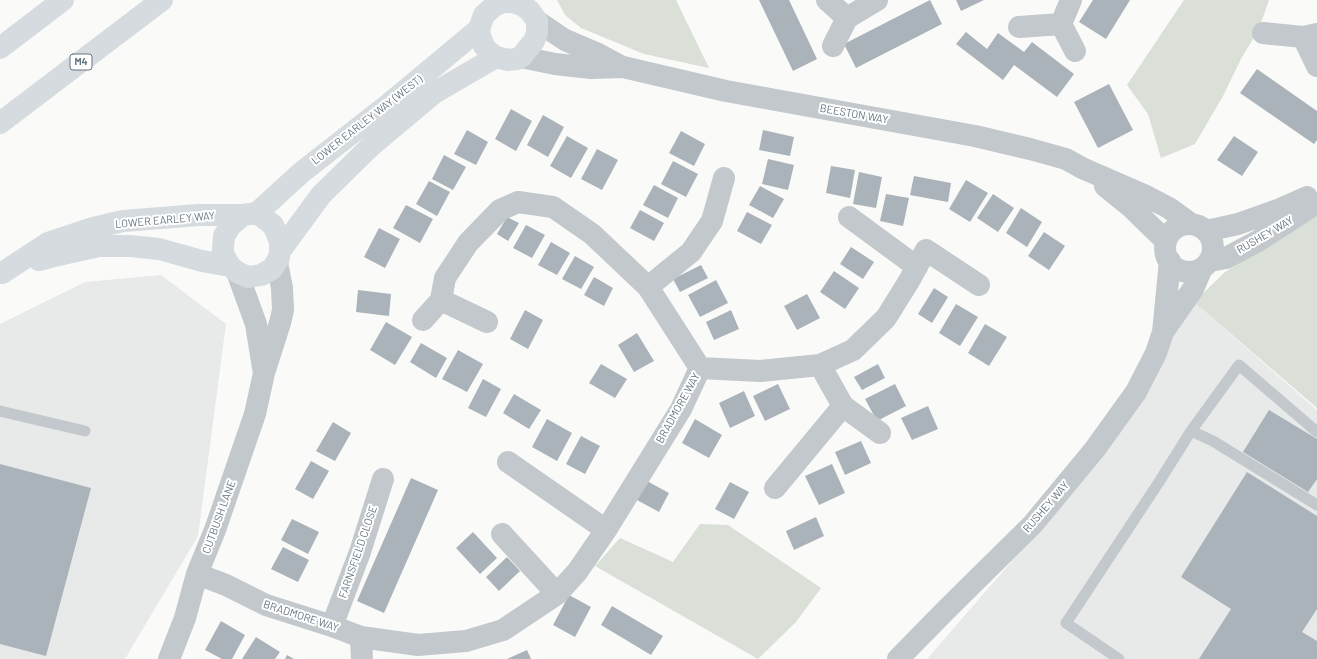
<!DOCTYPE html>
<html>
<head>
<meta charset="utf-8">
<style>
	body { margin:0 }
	canvas { display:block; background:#fafaf8 }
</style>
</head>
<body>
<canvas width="1317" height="659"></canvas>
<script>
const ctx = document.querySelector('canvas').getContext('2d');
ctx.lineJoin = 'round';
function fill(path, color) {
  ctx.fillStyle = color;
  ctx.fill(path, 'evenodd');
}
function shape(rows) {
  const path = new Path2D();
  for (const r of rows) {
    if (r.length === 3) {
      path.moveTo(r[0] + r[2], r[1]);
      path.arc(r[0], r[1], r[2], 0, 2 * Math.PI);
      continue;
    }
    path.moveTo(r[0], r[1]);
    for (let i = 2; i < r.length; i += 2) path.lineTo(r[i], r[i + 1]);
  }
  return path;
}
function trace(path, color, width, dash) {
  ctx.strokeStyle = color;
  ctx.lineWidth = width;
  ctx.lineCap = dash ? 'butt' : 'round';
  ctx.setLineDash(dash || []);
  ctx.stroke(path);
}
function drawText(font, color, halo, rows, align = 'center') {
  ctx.font = font + ' Barlow,sans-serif';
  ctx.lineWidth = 4;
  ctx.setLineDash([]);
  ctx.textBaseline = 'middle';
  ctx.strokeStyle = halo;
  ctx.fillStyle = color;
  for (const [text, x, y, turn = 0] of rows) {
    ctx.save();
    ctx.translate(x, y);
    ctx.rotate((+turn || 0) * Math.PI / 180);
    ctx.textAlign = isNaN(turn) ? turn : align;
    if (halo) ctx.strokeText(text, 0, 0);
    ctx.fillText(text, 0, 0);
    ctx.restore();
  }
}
const built = shape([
	[161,275,226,324,198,536,125,659,0,659,0,324,85,282],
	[1194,302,1317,410,1317,659,927,659,1037,532]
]);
const green = shape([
	[557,0,676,0,709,68,644,54,581,28,565,15],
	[1184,0,1269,0,1258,31,1242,57,1223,96,1195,144,1161,158,1148,114,1127,85],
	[1317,216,1317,408,1194,302,1225,272],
	[700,524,728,525,821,588,796,622,758,659,595,566,620,538,673,562]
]);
const building = shape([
	[759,0,789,0,817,59,793,71],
	[930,0,942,24,856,68,844,44],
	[956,0,984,0,961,11],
	[1093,0,1130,0,1106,39,1079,22],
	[966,32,987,49,998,33,1024,52,1032,42,1074,74,1057,97,1014,65,1003,80,956,44],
	[1257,69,1317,111,1317,140,1314,144,1240,93],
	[1109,84,1133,130,1098,148,1074,102],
	[511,109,532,121,516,151,495,139],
	[543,115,564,127,548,157,527,145],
	[467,130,488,142,476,165,454,154],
	[763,130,794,137,790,156,759,150],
	[681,131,705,144,694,166,669,153],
	[567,136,588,148,571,178,550,166],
	[1234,136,1258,152,1242,176,1217,160],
	[597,149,618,160,602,190,581,179],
	[444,155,466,167,453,190,432,179],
	[768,159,794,165,788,190,762,184],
	[673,161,698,174,686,197,661,184],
	[831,166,855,170,850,198,826,193],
	[859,172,882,177,876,208,853,204],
	[914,176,951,183,948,202,910,195],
	[966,180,988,193,970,222,949,209],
	[429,181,450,192,437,216,416,204],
	[654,185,678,198,668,218,643,205],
	[760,186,784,199,773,218,749,205],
	[886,194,909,198,903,226,880,221],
	[993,194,1014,208,998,232,977,218],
	[406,205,433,219,420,243,393,228],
	[1021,208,1042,222,1027,247,1006,233],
	[640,210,664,223,654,241,630,228],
	[747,212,772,225,761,244,737,231],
	[507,217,519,223,508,241,497,234],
	[526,225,545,235,532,258,513,248],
	[379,228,400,239,385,268,364,257],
	[1044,232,1065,246,1049,270,1028,256],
	[551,242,570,253,557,275,538,265],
	[851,247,874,262,863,279,840,264],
	[575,256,594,267,581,289,562,279],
	[701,265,708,278,680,292,673,279],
	[834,271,859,288,845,309,820,292],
	[594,277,613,288,604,306,584,295],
	[716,280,728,303,700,317,688,295],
	[934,288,948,297,932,323,918,314],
	[358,290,391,294,389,316,356,312],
	[807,294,820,318,797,330,784,306],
	[956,304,978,317,960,346,939,333],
	[525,310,543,320,528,349,510,339],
	[731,310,739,329,714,340,706,322],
	[386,322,412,337,395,365,370,350],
	[985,324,1007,337,989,366,968,353],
	[637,333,654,361,634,372,618,345],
	[421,343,447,358,436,378,410,362],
	[458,350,483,364,467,392,442,379],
	[601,364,627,379,615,398,589,383],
	[878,364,885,378,862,390,854,377],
	[483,379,501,389,486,417,468,408],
	[778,384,790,409,765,421,753,396],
	[895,384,906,406,877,421,865,399],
	[744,391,755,416,730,428,719,403],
	[514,394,541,410,529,429,503,413],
	[928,406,938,429,912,440,901,418],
	[1269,410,1317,439,1317,479,1308,492,1243,452],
	[547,419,572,433,557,461,532,447],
	[695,419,722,435,709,458,682,443],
	[333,422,351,433,335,461,316,451],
	[581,436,600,446,585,474,566,464],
	[861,441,871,463,845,475,835,452],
	[311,461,329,471,313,499,295,489],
	[0,464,91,488,46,656,0,644],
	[832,464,845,493,819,505,805,476],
	[1247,472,1317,516,1317,609,1302,632,1317,641,1317,659,1199,659,1231,609,1181,577],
	[411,478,438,490,384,613,357,601],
	[647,481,669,493,659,512,637,500],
	[730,482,749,492,734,519,715,509],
	[816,517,824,536,794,550,786,531],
	[292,519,319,532,308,554,281,540],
	[473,532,497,558,480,574,456,548],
	[283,547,309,560,298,582,271,569],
	[507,557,520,571,499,591,486,577],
	[569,595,591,607,575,637,553,625],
	[612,606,663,636,651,655,601,625],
	[221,621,245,635,232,659,222,659,205,650],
	[256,637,280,652,275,659,242,659],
	[527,650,531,659,507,659],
	[287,655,294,659,285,659]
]);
const service = shape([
	[0,411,85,431],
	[1317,432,1239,365,1191,431,1213,441,1317,505],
	[1119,659,1066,623,1159,482,1191,431]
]);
const minor = shape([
	[827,0,847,18,877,0],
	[1061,24,1075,51],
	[1019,27,1061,24,1071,0],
	[1263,33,1303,37,1317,34],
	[1303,37,1317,66],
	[833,46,847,18],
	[849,217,917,267],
	[237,272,256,324,263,368],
	[648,287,691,252,712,221,724,178],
	[441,300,487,322],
	[423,320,441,300,445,278,468,243,500,210,518,202,553,207,592,234,648,287,700,368],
	[700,368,760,371,820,365,853,350,886,318,909,281,926,250,979,285],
	[843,406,880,433],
	[508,462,606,530],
	[775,488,843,406,820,365],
	[502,534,557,594],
	[197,574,226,585,266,605,332,626,361,637,418,645,466,641,503,630,557,594,577,572,606,530,681,409,700,368],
	[332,626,360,552,383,479],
	[361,637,362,659],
	[169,659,185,618,197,574,215,530,255,414,264,373,280,323,283,310,282,288,277,263]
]);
const tertiary = shape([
	[537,21,565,40,598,54,622,67],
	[521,57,555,64,591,68,623,67,726,91,975,136,1030,149,1066,159,1082,168,1144,195,1169,208,1191,224],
	[1105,186,1132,208,1166,241],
	[1189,248,24],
	[1206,231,1238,224,1280,209,1307,197],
	[1210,261,1226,258,1258,241,1317,203],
	[1163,332,1193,289,1202,268],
	[898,659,945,611,1033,524,1095,449,1136,392,1156,353,1163,332,1170,261]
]);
const secondary = shape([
	[503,2,513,2,522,5,530,11,537,21,537,33,534,41,521,57,517,59,508,60,496,57,488,51,484,46,480,36,479,29,484,15,494,6,503,2],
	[257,213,302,172,389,104,479,29],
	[257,213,273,225,280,241,280,251,279,258,272,269,261,275,248,277,237,272,230,266,223,254,223,248,224,236,231,225,243,215,257,213],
	[280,251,321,195,372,145,434,93,496,57],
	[39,260,54,256,99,246,130,246,159,249,202,261,230,266],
	[2,273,48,243,93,228,123,221,198,215,243,215]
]);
const motorway = shape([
	[0,48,63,0],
	[0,123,162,0]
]);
const shields = [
	[81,62,22]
];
const shieldNames = [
	["M4",81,62]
];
const streetNames = [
	["BEESTON WAY",854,114,10],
	["LOWER EARLEY WAY (WEST)",367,120,-38],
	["LOWER EARLEY WAY",165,220,-5],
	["RUSHEY WAY",1265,235,-30],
	["BRADMORE WAY",678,408,-61],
	["RUSHEY WAY",1046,507,-49],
	["CUTBUSH LANE",219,517,-70],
	["FARNSFIELD CLOSE",358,552,-71],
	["BRADMORE WAY",301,616,18]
];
fill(built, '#e8e9e9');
fill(green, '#dadfd7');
fill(building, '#aab3b9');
trace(service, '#c3c8cc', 11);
trace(minor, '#c3c8cc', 22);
trace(tertiary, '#c3c8cc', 22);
trace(secondary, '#d6dbdf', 22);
trace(motorway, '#d6dbdf', 22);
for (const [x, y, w] of shields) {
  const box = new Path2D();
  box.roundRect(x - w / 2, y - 8, w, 16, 3);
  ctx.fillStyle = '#fff';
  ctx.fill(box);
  trace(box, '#657683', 1);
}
drawText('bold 10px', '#657683', null, shieldNames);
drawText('11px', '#657683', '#fff', streetNames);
</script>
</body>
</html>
